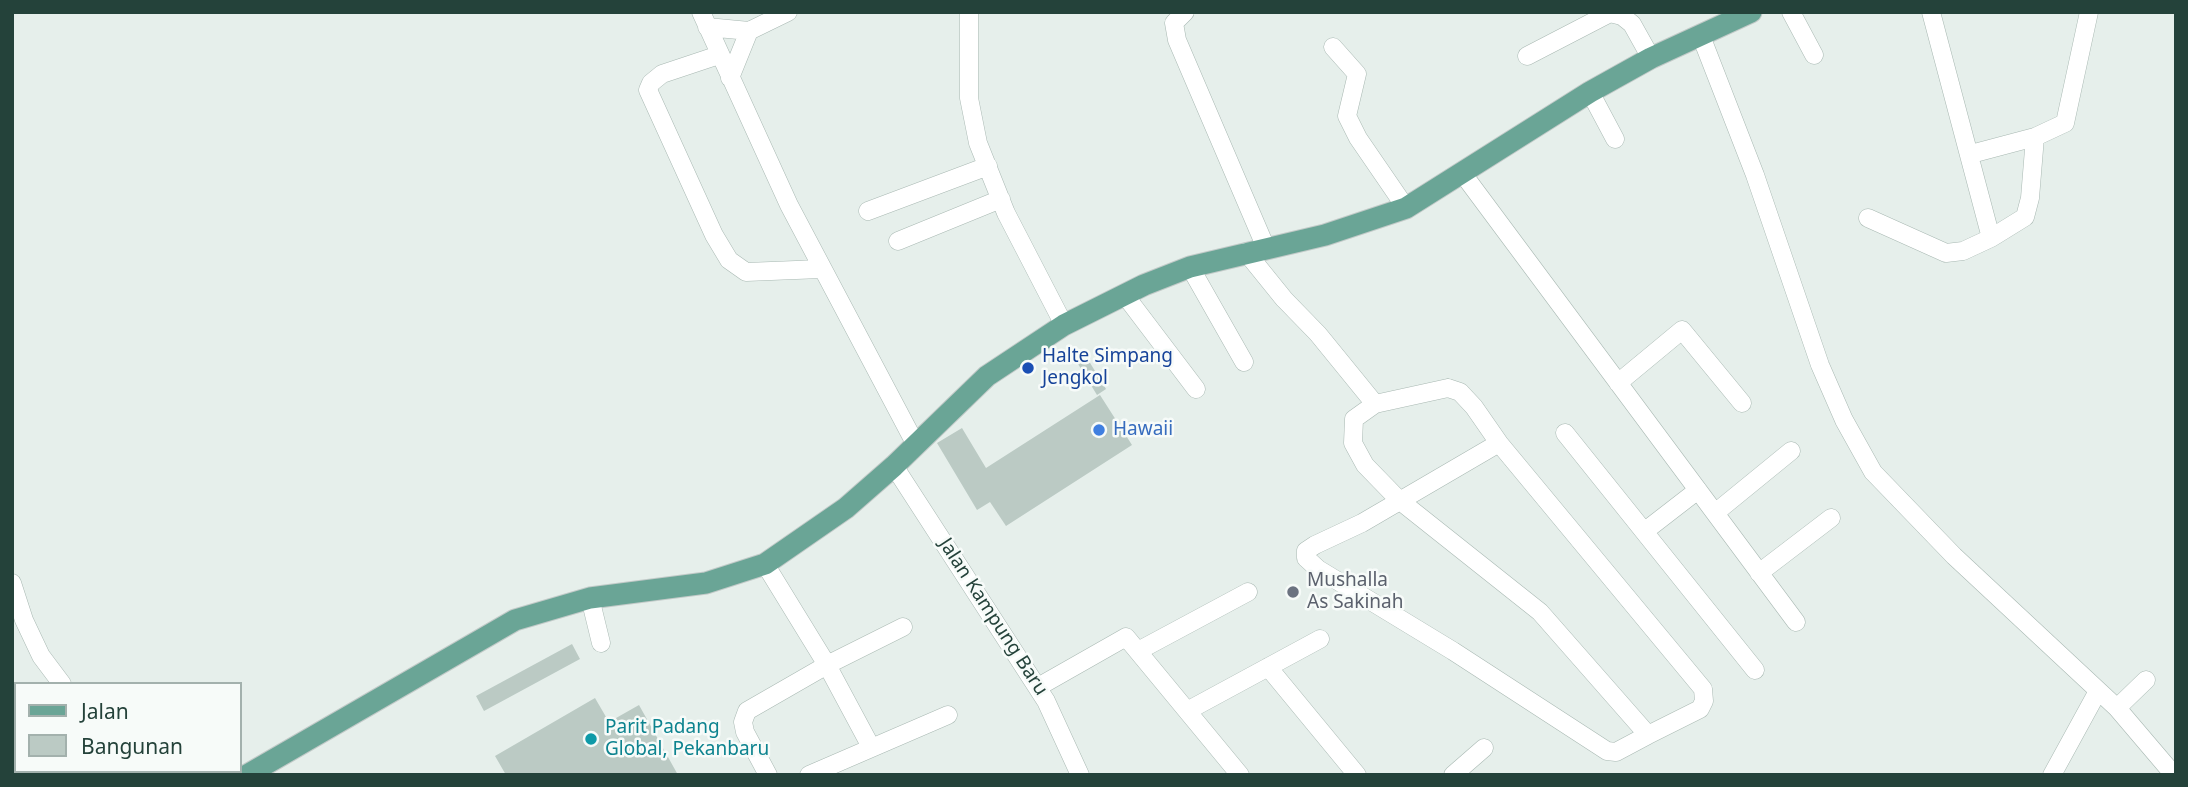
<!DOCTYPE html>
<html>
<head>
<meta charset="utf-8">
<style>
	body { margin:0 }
	#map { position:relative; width:2188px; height:787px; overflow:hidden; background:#e6efeb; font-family:"Noto Sans",sans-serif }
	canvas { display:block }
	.frame { position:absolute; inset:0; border:14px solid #24423a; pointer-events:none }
	.legend { position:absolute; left:14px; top:682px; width:228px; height:91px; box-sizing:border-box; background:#f7fbf9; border:2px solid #a3b1ad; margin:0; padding:9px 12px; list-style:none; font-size:21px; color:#24423a }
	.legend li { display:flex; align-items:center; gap:14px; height:35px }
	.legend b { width:35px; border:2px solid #a3b1ad }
</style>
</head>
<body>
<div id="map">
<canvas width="2188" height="787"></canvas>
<div class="frame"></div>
<ul class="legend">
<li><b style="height:9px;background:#6aa596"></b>Jalan</li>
<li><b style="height:19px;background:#bbcac4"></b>Bangunan</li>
</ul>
</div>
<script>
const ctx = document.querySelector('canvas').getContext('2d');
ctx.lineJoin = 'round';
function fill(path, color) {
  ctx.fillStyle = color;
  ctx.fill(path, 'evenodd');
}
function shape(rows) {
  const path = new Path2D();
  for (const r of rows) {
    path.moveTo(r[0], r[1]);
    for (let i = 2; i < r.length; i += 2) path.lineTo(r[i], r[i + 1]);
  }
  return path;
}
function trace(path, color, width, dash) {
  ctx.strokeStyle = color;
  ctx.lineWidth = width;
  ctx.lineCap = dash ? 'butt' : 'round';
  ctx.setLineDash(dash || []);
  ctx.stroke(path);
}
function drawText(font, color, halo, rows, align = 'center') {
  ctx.font = font + ' "Noto Sans",sans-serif';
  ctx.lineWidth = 5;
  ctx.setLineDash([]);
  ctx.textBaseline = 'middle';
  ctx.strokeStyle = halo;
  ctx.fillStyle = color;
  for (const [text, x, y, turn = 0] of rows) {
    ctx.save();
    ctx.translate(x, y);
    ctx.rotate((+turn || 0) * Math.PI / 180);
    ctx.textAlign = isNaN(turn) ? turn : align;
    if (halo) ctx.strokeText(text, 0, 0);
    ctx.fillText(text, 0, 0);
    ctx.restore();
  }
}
const building = shape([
	[1084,353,1106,389,1097,395,1075,359],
	[1100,395,1132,445,1006,526,990,502,977,510,937,443,962,428,986,468],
	[572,644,580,659,484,711,476,696],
	[595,698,609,722,639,705,678,775,506,775,495,756]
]);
const minor = shape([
	[701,12,789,205,916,445],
	[969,12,969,98,978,143,1006,213,1064,325],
	[1185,12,1174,23,1177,40,1266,248],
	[1791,12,1814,55],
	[707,27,749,31],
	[1701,36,1755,175,1820,365,1844,420,1873,472,1954,556,2117,708,2174,775],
	[1333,47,1357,74,1347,116,1358,138,1406,208],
	[719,55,662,74,651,83,648,90,714,235,729,260,746,272,821,269],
	[1527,56,1610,13,1622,16,1632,24,1651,58],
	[730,78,749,31,788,12],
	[1590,92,1615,139],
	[1971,154,2035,137,2065,123,2089,12],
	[1463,174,1796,622],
	[868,211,988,166],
	[1868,218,1946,253,1963,251,1991,238,1931,12],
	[1991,238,2025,217,2030,198,2035,137],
	[898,241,1001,199],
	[1246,252,1284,299,1318,334,1375,404],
	[1190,267,1244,362],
	[1124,294,1196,389],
	[1618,383,1682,330,1742,403],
	[1448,388,1460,392,1474,407,1499,443,1703,689,1704,701,1700,709,1648,735,1540,612,1399,500,1365,465,1353,443,1354,419,1375,404,1448,388],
	[1565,433,1755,670],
	[1499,443,1362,523,1315,545,1306,551,1306,558,1318,569,1453,651,1607,751,1616,752,1648,735],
	[894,466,1046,701,1080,775],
	[1715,513,1791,451],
	[1645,531,1698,490],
	[765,564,827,665,871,747],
	[1759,573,1831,518],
	[12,583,24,620,41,656,62,684],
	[590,598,601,643],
	[1138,651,1248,592],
	[1268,667,1357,775],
	[1038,687,1126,637,1240,775],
	[2117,708,2146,680],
	[1187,711,1320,639],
	[128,771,131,775],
	[768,775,745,732,743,722,747,711,827,665,903,627],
	[809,775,948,715],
	[1453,775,1484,748],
	[2052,775,2098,691]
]);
const major = shape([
	[247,775,515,620,590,598,706,583,765,564,846,508,894,466,987,376,1064,325,1144,285,1190,267,1325,235,1406,208,1590,92,1651,58,1751,12]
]);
const markers = [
	[1028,368,7,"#1a4fb4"],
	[1099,430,7,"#3f7fe0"],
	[1293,592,7,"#6b7280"],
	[591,739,7,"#0f9aa8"]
];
const transitNames = [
	["Halte Simpang",1042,357],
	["Jengkol",1042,379]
];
const shopNames = [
	["Hawaii",1113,430]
];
const worshipNames = [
	["Mushalla",1307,581],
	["As Sakinah",1307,603]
];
const streetNames = [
	["Jalan Kampung Baru",993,617,57]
];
const cultureNames = [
	["Parit Padang",605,728],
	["Global, Pekanbaru",605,750]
];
fill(building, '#bbcac4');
trace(minor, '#a8b8b2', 19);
trace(major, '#c2cac8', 23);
trace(minor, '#fff', 18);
trace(major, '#6aa596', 21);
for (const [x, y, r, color] of markers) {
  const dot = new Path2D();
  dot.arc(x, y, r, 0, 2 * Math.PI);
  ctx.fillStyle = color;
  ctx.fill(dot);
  trace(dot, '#f7fbf9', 2.5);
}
drawText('19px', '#164399', '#f7fbf9', transitNames, 'left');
drawText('19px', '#366cbe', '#f7fbf9', shopNames, 'left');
drawText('19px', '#5b616d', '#f7fbf9', worshipNames, 'left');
drawText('19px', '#24423a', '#f7fbf9', streetNames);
drawText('19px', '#0d838f', '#f7fbf9', cultureNames, 'left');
</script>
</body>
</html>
